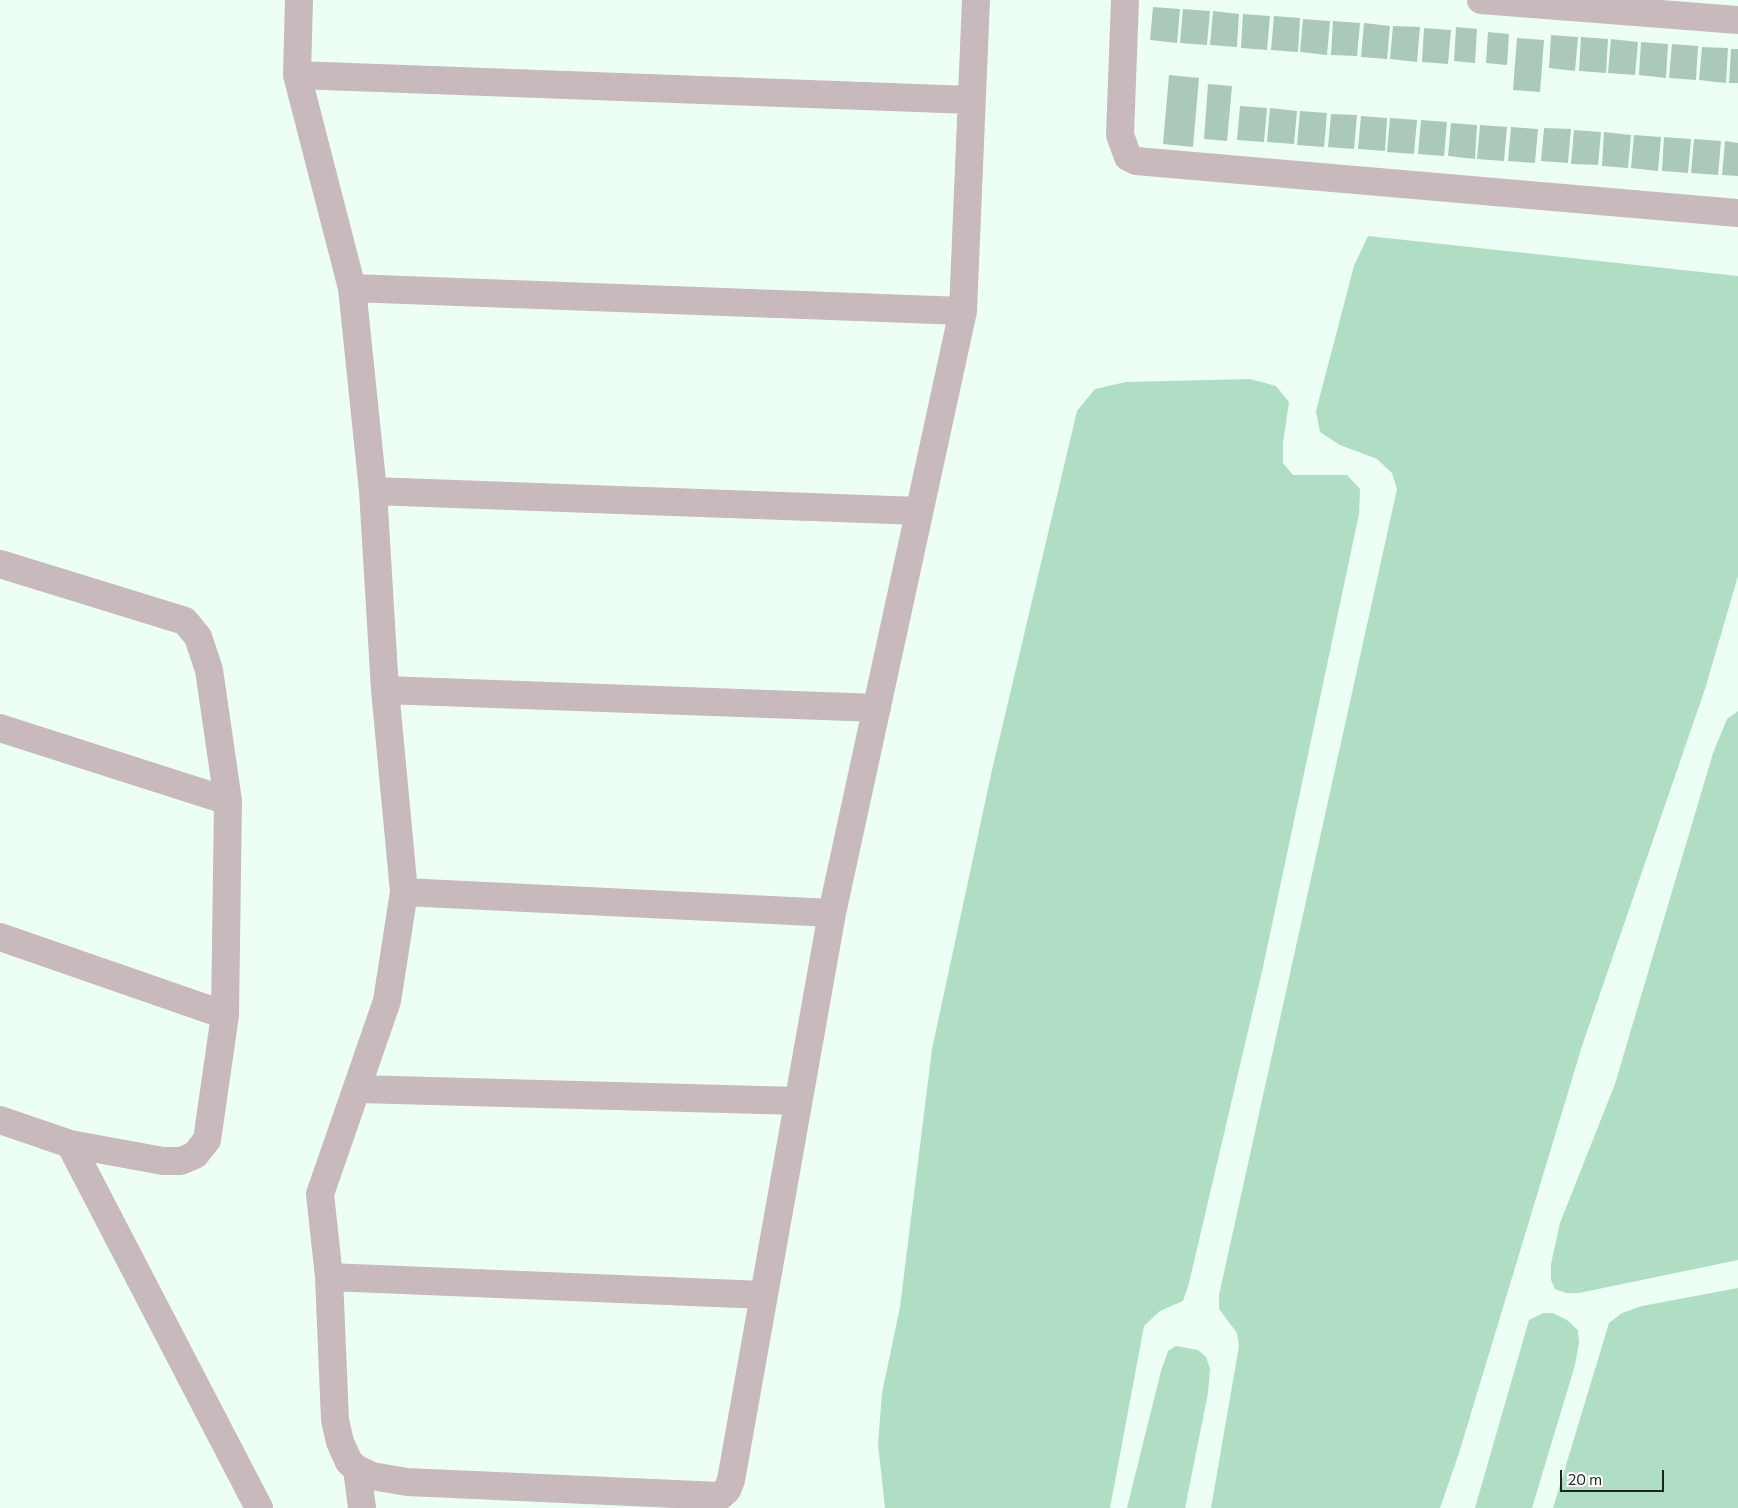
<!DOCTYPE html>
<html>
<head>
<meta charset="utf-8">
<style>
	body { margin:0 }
	#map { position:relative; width:1738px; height:1508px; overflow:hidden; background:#edfff5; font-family:Commissioner,sans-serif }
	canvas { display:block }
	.scale { position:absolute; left:1560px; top:1470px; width:104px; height:22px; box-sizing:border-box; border:2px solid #1b2721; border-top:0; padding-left:6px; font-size:15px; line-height:18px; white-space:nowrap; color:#1b2721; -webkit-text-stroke:4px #fff; paint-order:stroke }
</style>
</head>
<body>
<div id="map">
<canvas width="1738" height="1508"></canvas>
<div class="scale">20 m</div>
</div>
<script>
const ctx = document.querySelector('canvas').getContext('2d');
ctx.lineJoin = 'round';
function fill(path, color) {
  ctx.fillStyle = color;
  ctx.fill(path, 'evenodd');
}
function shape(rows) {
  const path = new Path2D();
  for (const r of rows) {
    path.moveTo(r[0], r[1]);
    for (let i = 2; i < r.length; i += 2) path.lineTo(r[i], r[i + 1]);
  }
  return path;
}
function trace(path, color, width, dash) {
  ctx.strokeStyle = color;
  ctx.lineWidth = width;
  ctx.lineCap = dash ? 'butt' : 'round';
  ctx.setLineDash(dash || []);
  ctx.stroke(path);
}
const water = shape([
	[1368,236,1738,276,1738,576,1705,689,1582,1046,1459,1453,1440,1508,1211,1508,1239,1346,1237,1333,1219,1309,1219,1295,1397,489,1392,473,1377,459,1340,445,1320,432,1316,411,1354,266],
	[1250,379,1276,386,1289,402,1283,443,1283,463,1293,475,1347,475,1360,489,1359,514,1263,967,1189,1283,1183,1301,1160,1311,1144,1326,1110,1508,885,1508,878,1444,882,1393,900,1307,932,1049,992,770,1077,411,1095,389,1126,382],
	[1738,711,1738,1260,1579,1293,1566,1293,1555,1289,1551,1280,1551,1264,1560,1223,1615,1084,1713,753,1727,719],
	[1738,1288,1738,1508,1553,1508,1609,1323,1622,1313,1642,1306],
	[1543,1313,1553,1313,1567,1320,1578,1330,1579,1343,1575,1365,1532,1508,1475,1508,1529,1320],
	[1176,1346,1198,1350,1206,1357,1210,1369,1208,1393,1185,1508,1127,1508,1161,1371,1168,1351]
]);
const building = shape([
	[1153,7,1180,9,1177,43,1150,40],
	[1183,9,1210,11,1207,45,1180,43],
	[1213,11,1239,14,1237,47,1210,45],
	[1243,14,1270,16,1267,50,1241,48],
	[1274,16,1300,18,1298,52,1271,50],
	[1303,19,1330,21,1327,55,1300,52],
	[1333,21,1360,23,1357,56,1331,55],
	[1364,23,1390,26,1387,59,1361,57],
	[1393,26,1420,27,1417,62,1390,59],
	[1456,27,1477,29,1475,63,1454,61],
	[1424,28,1451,30,1448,64,1422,62],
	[1488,32,1509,34,1507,65,1486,63],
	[1551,35,1578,37,1575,71,1549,68],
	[1581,37,1608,39,1606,73,1579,71],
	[1517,38,1544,40,1540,92,1513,90],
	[1611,39,1638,42,1635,75,1608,73],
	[1641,42,1668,44,1666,78,1639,75],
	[1672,44,1698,46,1696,80,1669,78],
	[1702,47,1728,48,1726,83,1699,80],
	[1731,49,1738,49,1738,83,1729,83],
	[1169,75,1199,78,1193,147,1163,144],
	[1208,84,1232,86,1227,141,1204,139],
	[1240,106,1267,108,1264,142,1237,140],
	[1270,108,1297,111,1294,144,1267,142],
	[1300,111,1327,113,1324,147,1297,145],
	[1331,114,1357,115,1354,149,1328,147],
	[1361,116,1387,118,1385,151,1358,149],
	[1390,118,1417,120,1414,154,1387,152],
	[1421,120,1447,122,1444,156,1418,154],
	[1451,123,1477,125,1475,159,1448,156],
	[1480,125,1507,127,1504,161,1477,159],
	[1511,127,1538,129,1535,163,1508,161],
	[1544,128,1571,129,1568,163,1541,161],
	[1574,130,1601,132,1598,165,1571,164],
	[1604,132,1631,135,1628,168,1602,166],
	[1634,135,1661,137,1658,171,1631,168],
	[1664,137,1691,139,1688,173,1662,171],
	[1694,139,1721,141,1718,175,1691,173],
	[1725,141,1738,143,1738,176,1722,175]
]);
const street = shape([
	[299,0,297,75,352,288,373,491,385,690,404,892,387,1001,320,1194,329,1277,335,1420,340,1442,349,1462,357,1469,372,1476,407,1482,720,1496,727,1490,731,1480,832,913,963,311,976,0],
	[1125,0,1120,135,1128,157,1136,161,1738,213],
	[1481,0,1738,20],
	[297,75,971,100],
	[352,288,963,311],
	[373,491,919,511],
	[0,564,185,621,198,637,209,670,228,801,225,1015,207,1140,195,1155,181,1161,163,1161,70,1144,0,1120],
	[385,690,877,708],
	[0,728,228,801],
	[404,892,832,913],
	[0,937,225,1015],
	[358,1089,798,1101],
	[70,1144,259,1508],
	[329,1277,763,1295],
	[357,1469,362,1508]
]);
fill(water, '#afdec5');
fill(building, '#abc9b9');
trace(street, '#c8b9bd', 28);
</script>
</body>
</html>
